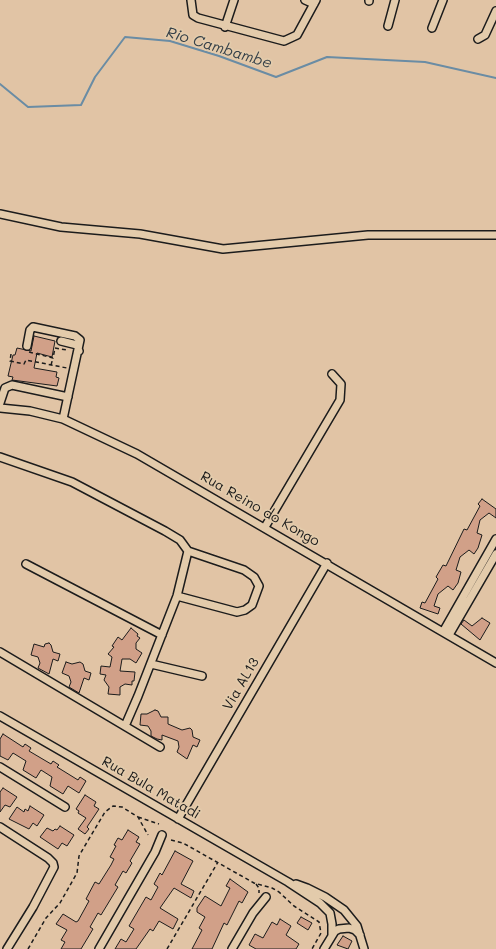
<!DOCTYPE html>
<html>
<head>
<meta charset="utf-8">
<style>
	body { margin:0 }
	canvas { display:block; background:#e1c4a5 }
</style>
</head>
<body>
<canvas width="496" height="949"></canvas>
<script>
const ctx = document.querySelector('canvas').getContext('2d');
ctx.lineJoin = 'round';
function shape(rows) {
  const path = new Path2D();
  for (const r of rows) {
    path.moveTo(r[0], r[1]);
    for (let i = 2; i < r.length; i += 2) path.lineTo(r[i], r[i + 1]);
  }
  return path;
}
function trace(path, color, width, dash) {
  ctx.strokeStyle = color;
  ctx.lineWidth = width;
  ctx.lineCap = dash ? 'butt' : 'round';
  ctx.setLineDash(dash || []);
  ctx.stroke(path);
}
function fill(path, color) {
  ctx.fillStyle = color;
  ctx.fill(path, 'evenodd');
}
function drawText(font, color, halo, rows, align = 'center') {
  ctx.font = font + ' Mali,sans-serif';
  ctx.lineWidth = 3.5;
  ctx.setLineDash([]);
  ctx.textBaseline = 'middle';
  ctx.strokeStyle = halo;
  ctx.fillStyle = color;
  for (const [text, x, y, turn = 0] of rows) {
    ctx.save();
    ctx.translate(x, y);
    ctx.rotate((+turn || 0) * Math.PI / 180);
    ctx.textAlign = isNaN(turn) ? turn : align;
    if (halo) ctx.strokeText(text, 0, 0);
    ctx.fillText(text, 0, 0);
    ctx.restore();
  }
}
const stream = shape([
	[0,84,28,107,81,105,95,77,125,37,170,41,219,56,276,77,327,57,425,62,496,78]
]);
const building = shape([
	[34,336,55,341,52,357,37,353,34,368,57,372,56,377,59,378,57,386,12,380,13,377,8,376,13,355,15,355,17,348,31,351,34,336],
	[482,499,496,509,496,518,489,513,480,520,477,533,482,535,478,548,474,554,469,550,460,557,456,570,461,572,458,583,453,590,448,586,438,594,434,606,440,608,438,614,420,608,422,602,425,603,438,579,436,577,443,565,446,566,464,529,467,530,480,506,478,504,482,499],
	[482,618,490,623,480,640,461,624,464,620,472,626,482,618],
	[131,628,138,634,137,636,140,638,136,643,136,649,142,653,136,663,130,659,122,659,120,671,135,672,134,681,132,681,132,685,125,684,120,687,120,695,108,694,109,687,104,680,106,675,100,674,101,666,110,667,112,657,108,654,114,647,112,646,118,637,122,640,131,628],
	[49,643,51,645,53,652,60,654,58,661,53,659,49,674,38,668,40,663,38,657,31,655,34,644,44,647,45,644,49,643],
	[66,662,72,664,80,662,83,664,85,671,91,673,89,680,84,678,79,693,69,687,71,682,69,676,62,673,66,662],
	[155,710,158,711,161,717,168,717,168,724,182,730,190,728,192,730,193,737,200,740,197,747,193,745,187,759,177,752,179,747,178,741,162,735,162,740,157,739,151,736,151,731,148,726,140,725,141,714,147,714,155,710],
	[3,734,23,747,25,744,31,748,29,751,51,764,53,761,59,765,57,767,78,780,80,777,86,781,79,793,68,786,63,794,50,786,52,777,41,770,36,778,23,770,26,761,13,753,8,760,0,756,0,739,3,734],
	[3,788,17,797,10,807,5,805,0,812,0,792,3,788],
	[85,795,96,802,94,806,99,809,87,827,89,829,85,834,78,829,86,818,78,813,79,811,76,809,85,795],
	[30,806,44,815,37,826,33,823,29,829,9,819,17,807,24,812,25,809,28,811,30,806],
	[60,826,74,835,67,846,62,843,58,849,40,837,47,828,53,831,55,829,57,830,60,826],
	[128,830,139,837,136,842,140,844,130,861,132,863,126,873,123,871,115,885,118,887,101,915,98,913,90,927,93,929,81,949,61,949,65,942,61,940,67,930,56,924,63,914,76,922,78,921,89,901,86,899,95,882,99,884,111,865,114,859,110,857,116,846,114,845,118,838,122,840,128,830],
	[175,851,193,861,181,884,194,891,191,898,174,888,160,908,178,919,173,929,159,921,153,931,150,929,136,949,115,949,121,939,126,942,134,929,129,926,146,897,151,900,158,887,154,884,160,873,162,875,175,851],
	[230,879,248,892,242,903,239,901,227,925,224,923,212,949,192,949,202,930,199,928,205,917,197,912,197,908,205,896,221,906,230,888,226,886,230,879],
	[301,917,312,923,308,930,297,923,301,917],
	[280,919,291,926,286,935,299,944,296,949,256,949,249,945,255,934,263,938,272,922,277,925,280,919],
	[343,936,352,941,348,949,337,945,343,936]
]);
const path = shape([
	[55,348,67,350],
	[29,352,53,358,55,348],
	[11,354,10,361,24,364,26,360,67,368],
	[51,365,53,358],
	[138,817,159,824],
	[171,840,183,843,254,883,272,888,279,892,294,906,319,922,321,933,312,949],
	[256,884,259,888,259,893],
	[28,949,46,918,60,903,77,873,79,856,83,849,105,812,113,806,122,807,138,817,148,835],
	[167,949,218,862]
]);
const minor = shape([
	[191,0,193,15,198,18,284,41,297,35,316,0],
	[305,0,314,4],
	[369,1,369,0],
	[388,26,395,0],
	[225,27,234,0],
	[432,28,443,0],
	[478,39,485,35,496,11],
	[0,214,61,227,140,234,223,249,368,235,496,235],
	[61,341,77,345,79,351],
	[27,346,30,330,33,327,75,336,80,340,63,419],
	[0,403,5,388,12,385,68,397],
	[0,408,30,411,63,419,137,454,496,663],
	[0,457,72,482,165,531,180,540,188,551,177,596,138,696,125,726],
	[265,527,340,400,341,384,332,374],
	[26,564,162,635],
	[177,596,237,612,245,610,252,605,259,586,254,577,244,570,188,551],
	[443,632,496,539],
	[449,635,496,554],
	[0,652,160,747],
	[151,664,202,676],
	[0,716,288,882,320,903,330,913,332,924,332,935],
	[0,767,65,807],
	[178,819,327,563],
	[0,827,48,858,53,863,54,867,33,907,7,949],
	[296,884,307,888,325,897,344,910,357,926,364,949],
	[99,949,155,852,162,835],
	[232,949,253,913,266,897],
	[324,949,335,931,339,929,349,928,355,930,360,935]
]);
const streetNames = [
	["Rua Reino do Kongo",260,509,30],
	["Via AL13",241,684,-60],
	["Rua Bula Matadi",151,788,30]
];
const waterNames = [
	["Rio Cambambe",219,48,17]
];
trace(stream, '#6a8ca4', 2);
fill(building, '#d1a088');
trace(building, '#1c1c1c', 1);
trace(minor, '#1c1c1c', 10);
trace(path, '#1c1c1c', 1.5, [4, 3]);
trace(minor, '#e3cbab', 7);
drawText('14px', '#1c1c1c', '#e3cbab', streetNames);
drawText('italic 15px', '#364149', '#e3cbab', waterNames);
</script>
</body>
</html>
